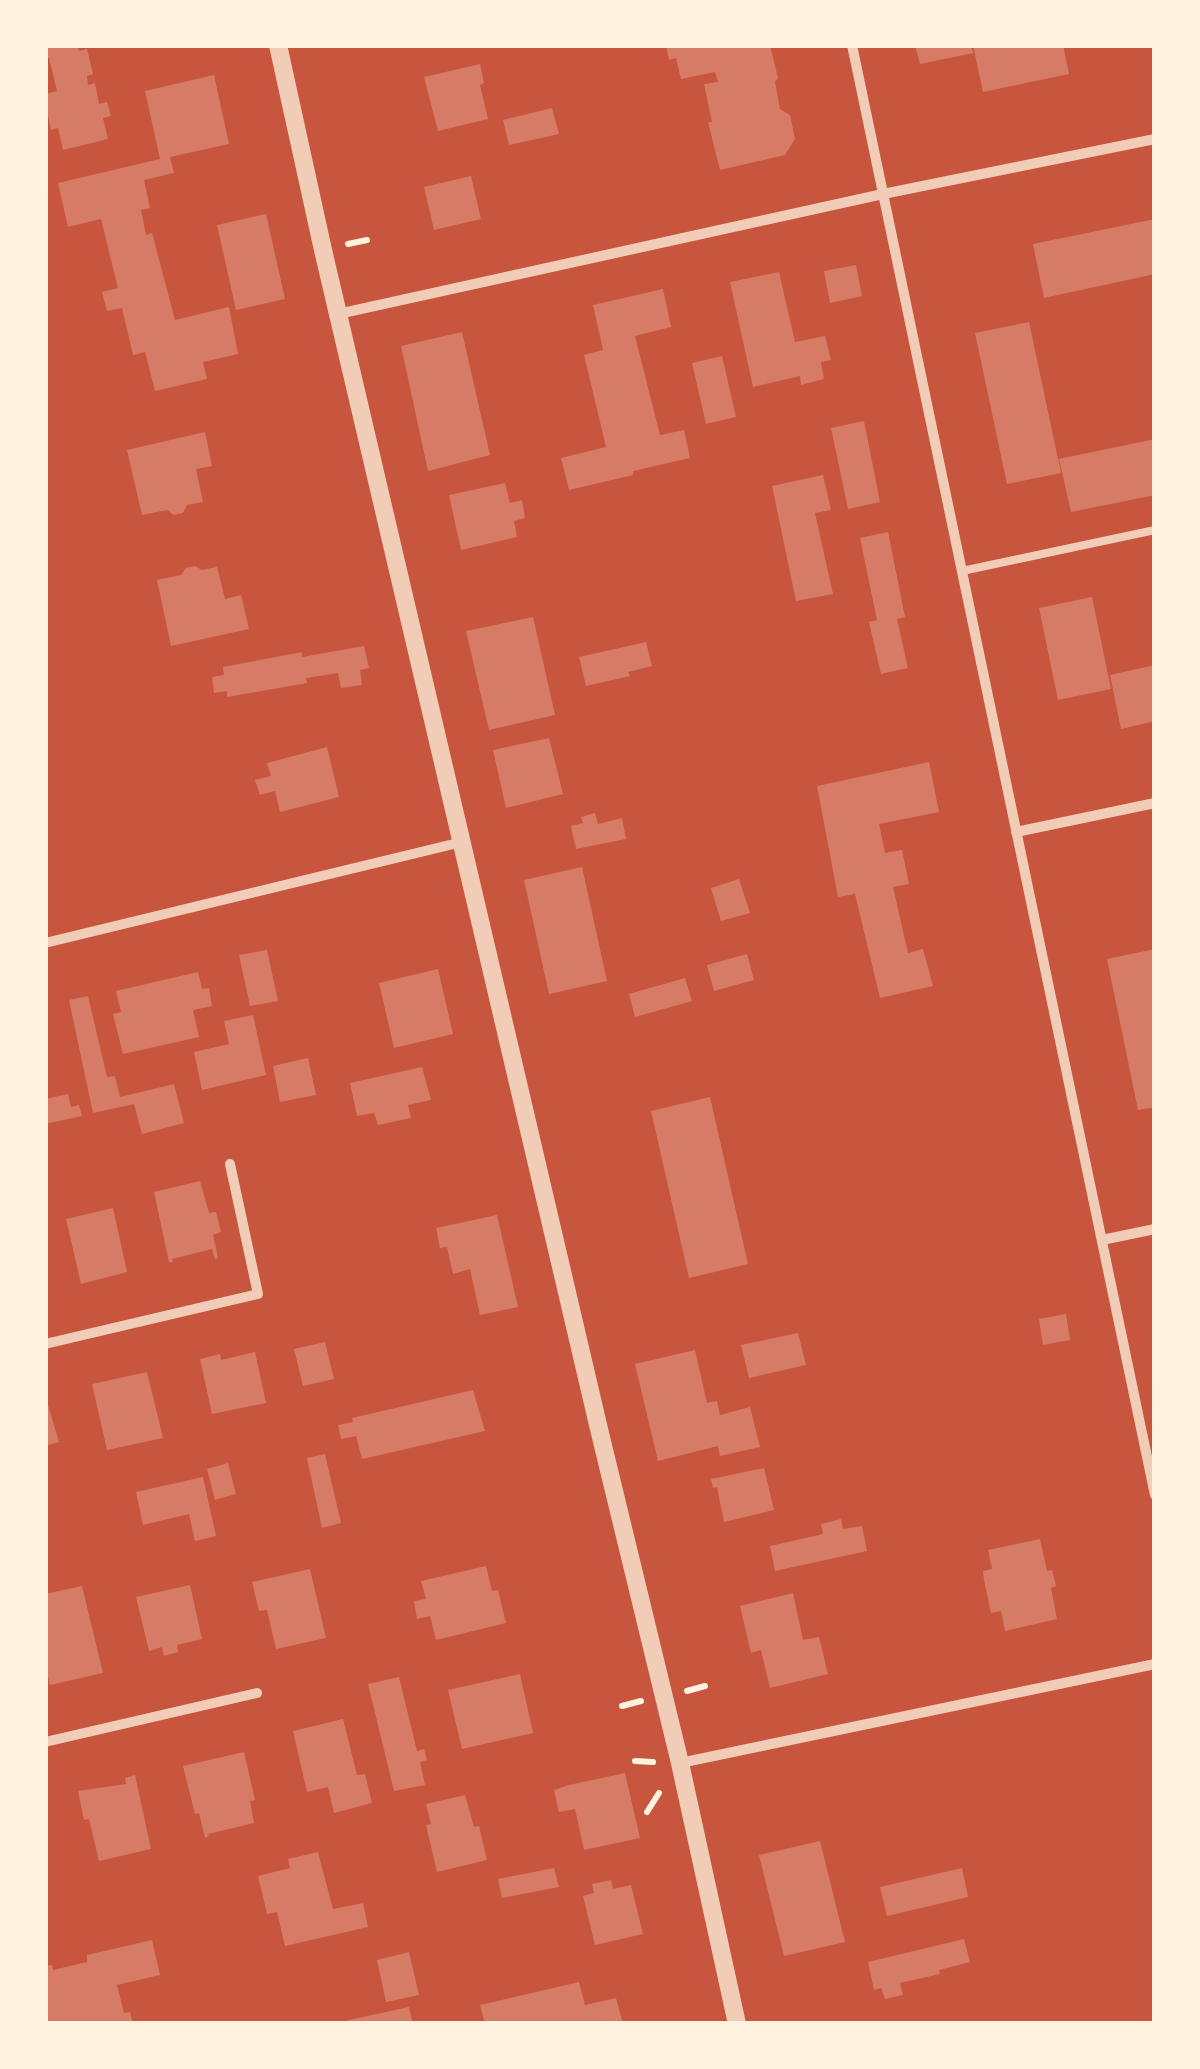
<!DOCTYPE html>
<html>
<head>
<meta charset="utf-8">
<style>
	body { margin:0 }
	#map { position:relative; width:1200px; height:2069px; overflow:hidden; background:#c8553d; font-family:"Open Sans",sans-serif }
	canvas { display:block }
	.frame { position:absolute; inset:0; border:48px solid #fff3e0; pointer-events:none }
</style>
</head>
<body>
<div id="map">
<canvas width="1200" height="2069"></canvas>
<div class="frame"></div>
</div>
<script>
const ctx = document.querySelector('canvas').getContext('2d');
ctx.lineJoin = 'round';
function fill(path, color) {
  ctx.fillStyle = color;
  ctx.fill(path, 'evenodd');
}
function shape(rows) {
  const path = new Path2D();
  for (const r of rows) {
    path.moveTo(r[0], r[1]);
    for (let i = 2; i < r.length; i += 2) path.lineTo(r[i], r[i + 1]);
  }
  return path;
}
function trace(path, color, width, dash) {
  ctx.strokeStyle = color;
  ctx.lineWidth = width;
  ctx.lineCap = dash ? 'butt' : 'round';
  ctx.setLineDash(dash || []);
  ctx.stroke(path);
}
const building = shape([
	[45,45,77,45,79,51,87,49,93,74,87,76,88,85,95,83,99,104,107,102,111,116,103,118,108,139,63,150,58,128,51,130,45,100,45,94,57,91,49,58,45,58],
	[666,45,770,45,778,78,775,82,780,109,790,115,795,139,785,155,720,170,708,122,712,122,704,84,718,82,715,72,681,79,676,58,669,60],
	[915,45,971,45,973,53,920,64],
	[973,45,1063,45,1069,74,983,92],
	[480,64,484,83,480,85,488,119,438,131,424,77],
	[214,75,229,144,170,157,174,173,144,180,150,208,141,210,146,235,152,233,175,320,229,307,238,354,203,362,207,379,155,391,145,352,133,355,122,308,107,311,102,292,118,288,101,219,68,227,58,183,160,159,145,91],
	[552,108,559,134,509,145,503,120],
	[471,176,481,219,434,230,424,187],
	[266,214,285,299,236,310,217,225],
	[1155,219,1155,274,1044,298,1033,244],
	[856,265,862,296,830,303,824,271],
	[779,272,795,342,825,336,831,360,821,362,824,379,801,385,800,376,753,387,730,282],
	[663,289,671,327,635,336,660,435,684,430,690,458,633,471,633,475,569,490,561,458,606,447,584,355,603,350,593,305],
	[1029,322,1061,473,1007,484,975,333],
	[462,332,490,455,428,471,401,346],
	[722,356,736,417,706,424,692,363],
	[864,421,880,502,848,509,831,428],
	[205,432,212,466,196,469,203,502,187,505,183,513,174,515,167,510,142,515,127,450],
	[1155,439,1155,495,1071,512,1059,459],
	[823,475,831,510,815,513,833,594,796,601,772,486],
	[505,483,510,503,522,500,525,518,514,521,517,537,461,550,449,495],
	[888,532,905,617,897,619,908,668,881,674,869,622,877,620,860,538],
	[195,566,202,570,217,567,225,599,241,595,249,629,171,646,157,580,181,575,186,568],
	[1092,597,1111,689,1058,700,1039,608],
	[533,617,555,715,489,730,466,631],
	[646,642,652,666,628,672,630,676,586,686,579,657],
	[364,646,369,668,360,670,362,685,341,688,338,673,306,678,307,683,227,697,227,691,214,693,212,677,224,675,223,667,302,652,302,657],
	[1155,665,1155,721,1121,729,1110,675],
	[549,738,563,794,506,808,493,750],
	[327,747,339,797,280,812,275,791,260,795,255,780,271,776,267,763],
	[929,762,939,812,879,824,885,853,902,850,909,884,893,887,908,953,923,949,933,986,880,998,855,894,838,897,817,786],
	[595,813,598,824,622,818,626,839,576,849,571,826,583,823,581,817],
	[582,867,607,981,549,994,524,880],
	[739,879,750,913,721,921,711,888],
	[1155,949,1155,1107,1138,1110,1107,959],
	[267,950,278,1001,250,1006,239,955],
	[747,954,754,980,714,991,707,965],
	[438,969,453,1034,394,1048,379,983],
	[198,972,202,989,209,988,212,1006,193,1010,199,1037,123,1054,113,1014,121,1012,116,991],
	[685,978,692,1001,635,1017,629,994],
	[88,996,107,1077,115,1076,120,1097,174,1084,184,1123,142,1134,134,1104,93,1113,69,1000],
	[253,1015,266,1075,202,1090,194,1052,229,1044,224,1021],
	[308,1058,316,1095,280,1102,273,1066],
	[422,1067,431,1100,408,1105,411,1118,378,1125,374,1113,357,1116,350,1083],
	[68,1094,71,1107,79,1105,82,1116,45,1124,45,1099],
	[710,1097,748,1264,689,1278,651,1111],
	[200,1181,209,1213,216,1212,221,1232,213,1235,218,1258,215,1259,212,1249,172,1259,173,1262,169,1262,154,1192],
	[113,1208,127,1272,81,1284,66,1219],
	[497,1215,518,1307,480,1315,470,1269,453,1274,447,1247,440,1248,436,1228],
	[1066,1314,1070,1340,1043,1345,1039,1319],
	[798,1333,806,1365,749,1378,741,1345],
	[325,1342,334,1379,303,1386,294,1349],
	[695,1350,707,1403,717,1401,720,1415,750,1407,760,1447,720,1456,718,1446,658,1461,635,1364],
	[255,1352,266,1403,212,1414,200,1359,220,1354,221,1360],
	[147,1372,163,1438,107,1450,92,1384],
	[473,1390,485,1431,362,1459,356,1436,341,1439,338,1425,353,1422,352,1418],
	[45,1395,59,1442,45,1446],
	[325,1454,341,1523,322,1528,307,1458],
	[228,1463,236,1494,215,1500,207,1469],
	[764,1468,774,1510,724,1522,717,1487,713,1488,711,1479],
	[203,1477,216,1536,195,1541,189,1514,143,1525,136,1492],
	[841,1519,843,1529,862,1526,867,1551,775,1571,770,1546,823,1534,821,1524],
	[1040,1539,1047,1571,1052,1570,1056,1586,1051,1588,1057,1619,1005,1631,1001,1611,991,1613,984,1580,983,1571,992,1569,988,1550],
	[486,1566,492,1591,498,1590,506,1623,436,1640,430,1616,417,1619,414,1601,426,1599,421,1581],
	[310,1569,326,1638,276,1649,267,1610,259,1611,252,1582],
	[190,1585,202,1639,177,1645,178,1652,164,1656,162,1647,149,1651,136,1597],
	[82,1586,103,1673,50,1685,45,1665,45,1594],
	[793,1593,803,1640,819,1637,828,1674,770,1688,761,1650,751,1653,740,1606],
	[520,1674,533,1733,462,1749,448,1690],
	[399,1677,417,1751,424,1749,427,1760,420,1762,425,1785,394,1791,368,1684],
	[343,1719,357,1775,365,1774,372,1803,334,1813,328,1787,307,1792,293,1731],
	[244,1752,255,1800,250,1801,254,1823,208,1834,209,1836,205,1838,199,1813,195,1814,183,1766],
	[625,1773,640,1838,584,1850,575,1809,559,1812,554,1790,569,1785],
	[135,1775,151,1849,99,1861,89,1819,84,1820,78,1791,126,1784,125,1778],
	[465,1795,474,1827,479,1826,487,1860,437,1872,426,1825,431,1824,426,1804],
	[820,1841,845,1942,784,1956,759,1855],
	[318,1852,333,1909,363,1903,368,1927,285,1946,277,1912,267,1914,258,1876,290,1868,288,1859],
	[554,1868,559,1887,502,1898,498,1879],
	[962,1868,968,1897,887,1916,880,1887],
	[611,1880,613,1889,631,1885,643,1934,595,1945,583,1896,594,1893,592,1884],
	[964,1939,970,1962,939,1970,940,1974,900,1983,903,1995,885,1999,881,1988,874,1990,868,1962],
	[152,1940,160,1975,117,1985,124,2013,130,2012,133,2024,45,2024,45,1966,52,1965,53,1970,87,1962,87,1955],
	[409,1952,419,1995,386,2002,377,1960],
	[579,1982,585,2005,616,1998,623,2024,485,2024,480,2005],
	[409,2007,413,2024,340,2024,340,2022]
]);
const path = shape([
	[348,244,367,240],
	[687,1691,705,1686],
	[622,1706,641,1701],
	[635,1761,653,1762],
	[647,1812,659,1793]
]);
const service = shape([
	[962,571,1155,530]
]);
const minor = shape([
	[852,45,1155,1495],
	[338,314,883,194,1155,139],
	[1016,832,1155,803],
	[45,943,462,842],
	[1102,1240,1155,1229],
	[45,1344,258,1294,230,1164],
	[45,1742,257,1693],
	[680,1763,1155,1664]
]);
const tertiary = shape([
	[278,45,323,250,599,1429,680,1763,737,2024]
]);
fill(building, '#d67c66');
trace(path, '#fff3e0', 6);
trace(service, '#f1ccb7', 8);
trace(minor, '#f1ccb7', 10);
trace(tertiary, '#f1ccb7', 18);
</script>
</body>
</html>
